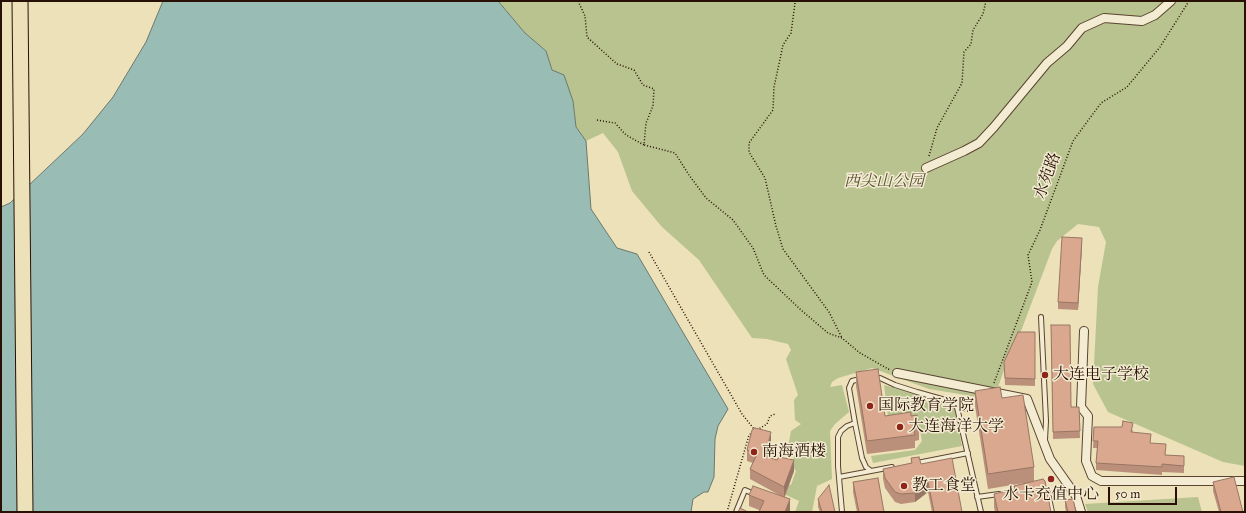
<!DOCTYPE html>
<html>
<head>
<meta charset="utf-8">
<style>
	body { margin:0 }
	#map { position:relative; width:1246px; height:513px; overflow:hidden; background:#ede1b9; font-family:"IM FELL Great Primer",serif }
	canvas { display:block }
	.frame { position:absolute; inset:0; border:2px solid #291004; pointer-events:none }
	.scale { position:absolute; left:1108px; top:487px; width:69px; height:18px; box-sizing:border-box; border:2px solid #291004; border-top:0; padding-left:5px; font-size:12px; line-height:14px; white-space:nowrap; color:#291004; -webkit-text-stroke:3px #f3ecd2; paint-order:stroke }
</style>
</head>
<body>
<div id="map">
<canvas width="1246" height="513"></canvas>
<div class="frame"></div>
<div class="scale">50 m</div>
</div>
<script>
const ctx = document.querySelector('canvas').getContext('2d');
ctx.lineJoin = 'round';
function fill(path, color) {
  ctx.fillStyle = color;
  ctx.fill(path, 'evenodd');
}
function shape(rows) {
  const path = new Path2D();
  for (const r of rows) {
    path.moveTo(r[0], r[1]);
    for (let i = 2; i < r.length; i += 2) path.lineTo(r[i], r[i + 1]);
  }
  return path;
}
function trace(path, color, width, dash) {
  ctx.strokeStyle = color;
  ctx.lineWidth = width;
  ctx.lineCap = dash ? 'butt' : 'round';
  ctx.setLineDash(dash || []);
  ctx.stroke(path);
}
function drawText(font, color, halo, rows, align = 'center') {
  ctx.font = font + ' "IM FELL Great Primer","Noto Serif SC",serif';
  ctx.lineWidth = 3;
  ctx.setLineDash([]);
  ctx.textBaseline = 'middle';
  ctx.strokeStyle = halo;
  ctx.fillStyle = color;
  for (const [text, x, y, turn = 0] of rows) {
    ctx.save();
    ctx.translate(x, y);
    ctx.rotate((+turn || 0) * Math.PI / 180);
    ctx.textAlign = isNaN(turn) ? turn : align;
    if (halo) ctx.strokeText(text, 0, 0);
    ctx.fillText(text, 0, 0);
    ctx.restore();
  }
}
const green = shape([
	[498,1,1245,1,1245,466,1223,462,1108,412,1093,384,1098,287,1106,242,1099,227,1078,224,1057,241,1052,249,1018,339,1004,370,996,393,990,399,929,389,872,368,838,378,832,382,830,387,842,385,849,412,835,424,830,431,832,479,817,486,812,512,795,512,799,501,784,494,786,484,791,485,796,471,793,467,794,455,787,452,791,431,801,424,795,420,794,400,798,395,786,359,791,350,788,344,767,339,752,338,699,260,662,227,632,191,618,152,603,133,586,141,576,127,573,101,552,70,546,51,525,33],
	[884,385,954,405,962,446,873,463,871,456,915,450,922,441,919,426,889,425],
	[1198,497,1202,512,1088,512,1085,504]
]);
const water = shape([
	[163,1,498,1,525,33,546,51,552,70,564,75,573,101,576,127,586,141,591,209,617,248,637,254,728,409,718,426,715,439,714,477,708,492,704,492,693,499,691,512,1,512,1,207,10,203,83,134,113,97,146,42,163,1]
]);
const path = shape([
	[578,1,585,16,587,37,617,64,634,70,643,85,654,89,653,106,646,123,644,145,675,153,689,175,706,198,733,220,753,248,764,275,801,310,828,333,842,338,860,353,890,370],
	[795,3,791,33,783,45,779,64,774,87,773,110,749,143,749,152,765,178,776,226,783,249,829,312,842,338],
	[597,120,615,123,626,135,644,145],
	[929,156,937,128,962,83,964,52,971,44,973,30,983,14,986,1],
	[649,252,742,414,754,429],
	[994,383,1032,282,1028,255,1040,230,1073,141,1101,103,1127,87,1160,47,1189,1],
	[964,411,970,411,971,400,975,400],
	[757,430,767,424,770,416,775,414],
	[727,512,749,435,752,433]
]);
const lane = shape([
	[1041,317,1046,421,1045,440],
	[875,378,880,378,895,385,917,392,956,403,981,512],
	[855,423,862,458,866,467,871,471,892,467],
	[917,463,968,453],
	[839,477,871,471],
	[1043,489,1048,493,1052,512],
	[977,497,999,494],
	[736,512,745,490,754,494],
	[842,512,838,466,838,437,841,431,847,426,855,423,849,388,852,381,860,379]
]);
const street = shape([
	[926,168,964,151,979,143,994,127,1047,63,1067,46,1082,28,1104,18,1142,21,1155,15,1171,1],
	[1084,331,1081,407,1088,416,1086,461,1092,476,1101,481,1245,481],
	[897,373,1027,399,1050,459,1076,496,1081,512]
]);
const highway = shape([
	[20,1,25,512]
]);
const wall = shape([
	[1082,245,1078,310,1058,309,1058,302],
	[1051,325,1071,407,1079,407,1080,438,1053,439],
	[1035,332,1035,386,1005,385,1004,362],
	[856,372,885,416,911,416,919,427,919,440,915,441,915,448,867,454,856,386],
	[975,391,1002,398,1034,467,1034,481,1051,512,995,512,994,507,994,494,1014,490,1014,486,1024,483,988,489,975,406],
	[1094,427,1133,430,1132,433,1150,443,1166,455,1184,456,1184,473,1162,472,1162,475,1096,470,1096,463,1097,448,1093,448],
	[771,442,768,457,794,471,785,497,790,510,789,512,759,512,759,510,749,506,749,495,781,496,750,479,750,469,753,463,747,461,747,450],
	[911,458,921,464,962,512,932,512,928,492,915,502,901,504,895,502,885,488,883,479,883,469,911,463],
	[853,482,884,512,857,512,853,492],
	[1213,482,1243,512,1219,512,1213,491],
	[818,499,835,512,820,512,818,507],
	[1065,500,1076,512,1066,512,1065,507]
]);
const shadedWall = shape([
	[1082,238,1082,245,1078,310,1078,303],
	[771,432,771,442,765,467,765,456],
	[794,460,794,471,784,497,784,487],
	[928,482,928,492,915,502,915,493],
	[790,499,790,510,789,512,785,512]
]);
const building = shape([
	[1062,237,1082,238,1078,303,1058,302,1062,237],
	[1051,325,1070,325,1071,407,1079,407,1080,431,1053,432,1051,325],
	[1018,332,1035,332,1035,379,1005,378,1004,362,1018,332],
	[878,369,885,416,911,412,911,416,917,415,919,427,914,427,915,435,867,441,856,372,878,369],
	[1000,387,1002,398,1023,395,1034,467,988,474,975,391,1000,387],
	[1123,421,1133,423,1131,432,1151,434,1150,443,1166,444,1165,455,1184,456,1184,466,1162,464,1162,467,1096,463,1098,441,1093,441,1094,427,1122,427,1123,421],
	[755,428,771,432,765,456,777,460,779,457,794,460,784,487,750,469,757,454,747,450,752,430,755,428],
	[919,457,921,464,952,458,962,512,934,512,928,482,915,493,901,494,895,492,885,478,883,469,912,463,911,458,919,457],
	[1234,477,1243,512,1221,512,1213,482,1234,477],
	[878,478,884,512,859,512,853,482,878,478],
	[1043,479,1045,481,1051,512,998,512,994,494,1015,489,1014,486,1043,479],
	[829,485,835,512,822,512,818,499,829,485],
	[753,486,790,499,785,512,759,512,764,501,749,495,753,486],
	[1073,499,1076,512,1068,512,1065,500,1073,499],
	[740,508,748,512,738,512,740,508]
]);
const markers = [
	[1045,375,4,"#8f2418"],
	[870,406,4,"#8f2418"],
	[900,427,4,"#8f2418"],
	[754,452,4,"#8f2418"],
	[1051,479,4,"#8f2418"],
	[904,486,4,"#8f2418"]
];
const streetNames = [
	["水苑路",1048,176,-70]
];
const parkNames = [
	["西尖山公园",884,182]
];
const poiNames = [
	["大连电子学校",1053,375],
	["国际教育学院",878,406],
	["大连海洋大学",908,427],
	["南海酒楼",762,452],
	["教工食堂",912,486],
	["水卡充值中心",1051,495,"center"]
];
fill(green, '#b8c38f');
fill(water, '#99bdb4');
trace(water, '#6c786e', 1);
trace(lane, '#5a4431', 6);
trace(street, '#5a4431', 10);
trace(highway, '#291004', 17);
trace(path, '#291004', 1.5, [1, 2]);
trace(lane, '#f3ecd2', 4);
trace(street, '#f3ecd2', 8);
trace(highway, '#ede1b9', 15);
fill(wall, '#bb907b');
fill(shadedWall, '#987664');
fill(building, '#d9a88f');
trace(building, '#987664', 1);
for (const [x, y, r, color] of markers) {
  const dot = new Path2D();
  dot.arc(x, y, r, 0, 2 * Math.PI);
  ctx.fillStyle = color;
  ctx.fill(dot);
  trace(dot, '#f3ecd2', 1.5);
}
drawText('16px', '#291004', '#f3ecd2', streetNames);
drawText('italic 16px', '#5b4f35', '#f3ecd2', parkNames);
drawText('16px', '#291004', '#f3ecd2', poiNames, 'left');
</script>
</body>
</html>
